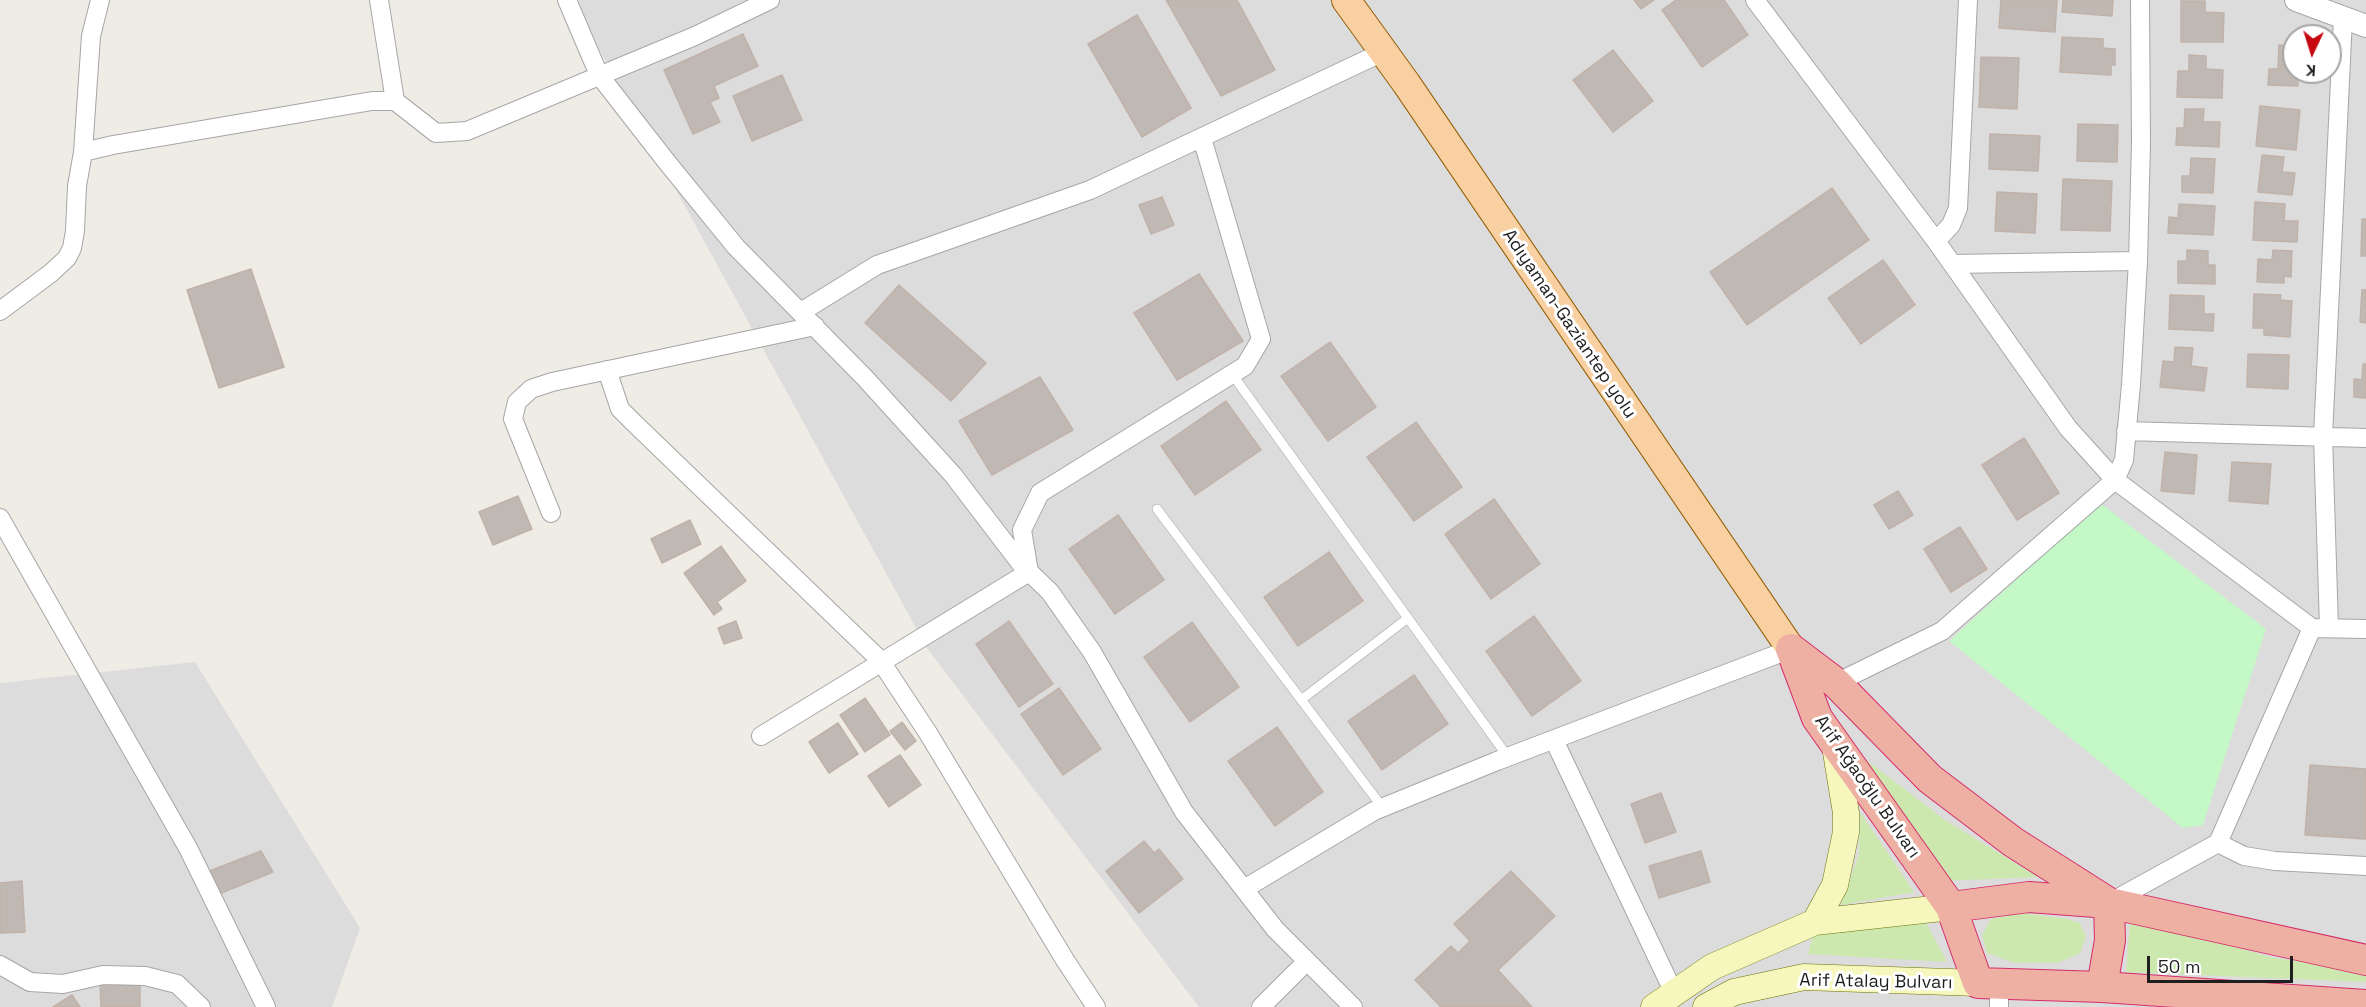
<!DOCTYPE html>
<html>
<head>
<meta charset="utf-8">
<style>
	body { margin:0 }
	#map { position:relative; width:2366px; height:1007px; overflow:hidden; background:#efece6; font-family:"Space Grotesk",sans-serif }
	canvas { display:block }
	.north { position:absolute; left:2282px; top:24px; width:60px; height:60px; box-sizing:border-box; background:#fff; border:2px solid #a5a5a5; border-radius:50%; rotate:184deg; font-size:16px; font-weight:700; line-height:24px; text-align:center; color:#1f1f1f }
	.north::after { content:''; display:block; margin:auto; width:21px; height:27px; background:#c7070f; clip-path:polygon(50% 0,100% 100%,50% 72%,0 100%) }
	.scale { position:absolute; left:2147px; top:956px; width:146px; height:27px; box-sizing:border-box; border:3px solid #1f1f1f; border-top:0; padding-left:8px; font-size:18px; line-height:21px; white-space:nowrap; color:#1f1f1f; -webkit-text-stroke:4px #fff; paint-order:stroke }
</style>
</head>
<body>
<div id="map">
<canvas width="2366" height="1007"></canvas>
<div class="north">K</div>
<div class="scale">50 m</div>
</div>
<script>
const ctx = document.querySelector('canvas').getContext('2d');
ctx.lineJoin = 'round';
function fill(path, color) {
  ctx.fillStyle = color;
  ctx.fill(path, 'evenodd');
}
function shape(rows) {
  const path = new Path2D();
  for (const r of rows) {
    path.moveTo(r[0], r[1]);
    for (let i = 2; i < r.length; i += 2) path.lineTo(r[i], r[i + 1]);
  }
  return path;
}
function trace(path, color, width, dash) {
  ctx.strokeStyle = color;
  ctx.lineWidth = width;
  ctx.lineCap = dash ? 'butt' : 'round';
  ctx.setLineDash(dash || []);
  ctx.stroke(path);
}
function drawText(font, color, halo, rows, align = 'center') {
  ctx.font = font + ' "Space Grotesk",sans-serif';
  ctx.lineWidth = 6;
  ctx.setLineDash([]);
  ctx.textBaseline = 'middle';
  ctx.strokeStyle = halo;
  ctx.fillStyle = color;
  for (const [text, x, y, turn = 0] of rows) {
    ctx.save();
    ctx.translate(x, y);
    ctx.rotate((+turn || 0) * Math.PI / 180);
    ctx.textAlign = isNaN(turn) ? turn : align;
    if (halo) ctx.strokeText(text, 0, 0);
    ctx.fillText(text, 0, 0);
    ctx.restore();
  }
}
const residential = shape([
	[572,0,2366,0,2366,1007,1199,1007,927,648],
	[2294,36,2330,36,2330,72,2294,72],
	[195,662,360,928,332,1007,0,1007,0,683]
]);
const grass = shape([
	[1857,753,1945,820,2038,877,1940,881],
	[1860,812,1914,892,1841,905,1859,855],
	[2023,913,2067,919,2080,923,2086,937,2080,953,2057,963,2015,963,1987,953,1982,935,1991,919],
	[1922,915,1947,962,1808,954,1813,935],
	[2130,923,2166,927,2274,958,2366,970,2366,982,2126,972]
]);
const park = shape([
	[2100,503,2266,629,2203,825,2183,828,1949,641]
]);
const building = shape([
	[1166,0,1237,0,1275,70,1221,96,1166,0],
	[1634,0,1654,0,1641,9,1634,0],
	[1676,0,1724,0,1748,35,1702,67,1662,10,1676,0],
	[2001,0,2057,0,2055,32,1999,28,2001,0],
	[2063,0,2113,0,2112,16,2062,12,2063,0],
	[2181,1,2205,1,2205,12,2224,13,2223,42,2181,42,2181,1],
	[1137,15,1191,108,1142,137,1088,44,1137,15],
	[743,34,758,66,714,86,719,98,710,102,720,122,693,134,664,70,743,34],
	[2062,37,2103,39,2103,48,2115,49,2115,65,2111,65,2111,75,2060,72,2062,37],
	[2279,45,2294,46,2294,72,2302,72,2298,73,2298,86,2268,85,2269,69,2278,69,2279,45],
	[1613,50,1653,101,1613,132,1573,80,1613,50],
	[2189,55,2206,56,2206,69,2223,70,2222,98,2177,97,2178,71,2189,71,2189,55],
	[1981,57,2019,58,2017,109,1979,107,1981,57],
	[782,75,802,120,752,141,733,96,782,75],
	[2260,106,2300,110,2296,150,2256,146,2260,106],
	[2185,109,2204,109,2203,122,2220,122,2219,147,2176,145,2177,128,2184,128,2185,109],
	[2078,124,2118,125,2117,162,2077,161,2078,124],
	[1990,134,2040,136,2038,171,1989,169,1990,134],
	[2262,155,2284,157,2282,172,2295,173,2292,195,2258,192,2262,155],
	[2191,158,2215,159,2213,193,2182,192,2182,176,2190,176,2191,158],
	[2063,179,2112,181,2110,231,2061,230,2063,179],
	[1832,188,1869,240,1747,325,1710,272,1832,188],
	[1997,192,2037,194,2035,233,1995,231,1997,192],
	[1162,197,1174,225,1151,234,1139,205,1162,197],
	[2255,202,2285,204,2284,221,2298,221,2297,242,2253,240,2255,202],
	[2179,204,2215,206,2213,235,2168,233,2169,217,2178,218,2179,204],
	[2362,219,2366,219,2366,256,2361,256,2362,219],
	[2187,250,2208,251,2208,265,2215,265,2215,284,2178,283,2178,261,2187,261,2187,250],
	[2273,250,2292,251,2291,277,2284,276,2284,283,2257,282,2258,259,2272,260,2273,250],
	[1883,260,1915,305,1861,344,1828,298,1883,260],
	[251,269,284,367,219,388,187,290,251,269],
	[1199,274,1243,341,1177,380,1134,313,1199,274],
	[899,285,986,363,951,401,865,323,899,285],
	[2362,290,2366,290,2366,323,2360,322,2362,290],
	[2254,294,2281,295,2280,300,2292,301,2290,337,2264,335,2264,328,2253,328,2254,294],
	[2170,295,2204,296,2204,314,2214,314,2213,331,2169,329,2170,295],
	[1330,342,1376,407,1328,441,1281,376,1330,342],
	[2175,347,2193,348,2191,366,2207,368,2204,391,2160,387,2163,361,2174,362,2175,347],
	[2248,354,2289,355,2288,389,2247,387,2248,354],
	[2363,364,2366,364,2366,398,2354,397,2354,379,2362,380,2363,364],
	[1040,377,1073,430,992,475,959,421,1040,377],
	[1226,401,1261,450,1195,495,1161,446,1226,401],
	[1416,422,1462,487,1414,521,1367,457,1416,422],
	[2024,438,2059,493,2017,520,1982,465,2024,438],
	[2165,452,2197,455,2194,494,2161,491,2165,452],
	[2232,462,2271,464,2268,504,2229,501,2232,462],
	[1898,491,1913,515,1889,529,1874,505,1898,491],
	[518,496,532,529,493,545,479,512,518,496],
	[1494,499,1540,564,1491,599,1445,534,1494,499],
	[1118,515,1164,580,1115,614,1069,549,1118,515],
	[690,520,701,544,662,563,651,539,690,520],
	[1960,527,1987,569,1951,592,1924,549,1960,527],
	[721,546,746,581,717,602,722,609,714,615,684,573,721,546],
	[1329,552,1363,601,1298,646,1264,597,1329,552],
	[1534,616,1581,681,1532,716,1486,651,1534,616],
	[736,621,742,638,724,644,718,628,736,621],
	[1009,621,1053,684,1019,707,976,644,1009,621],
	[1192,622,1239,687,1190,722,1144,657,1192,622],
	[1414,675,1448,724,1382,770,1348,721,1414,675],
	[1059,688,1101,749,1063,775,1021,714,1059,688],
	[865,698,890,735,865,752,840,715,865,698],
	[902,722,916,741,905,750,890,731,902,722],
	[838,723,858,754,829,773,809,742,838,723],
	[1277,727,1323,792,1275,826,1228,761,1277,727],
	[900,755,921,785,889,807,868,776,900,755],
	[2310,765,2366,769,2366,839,2305,835,2310,765],
	[1661,793,1676,832,1645,843,1631,804,1661,793],
	[1144,841,1154,853,1159,849,1183,879,1139,913,1106,871,1144,841],
	[261,851,273,872,219,894,207,872,261,851],
	[1701,851,1710,882,1659,898,1649,866,1701,851],
	[1511,871,1555,916,1498,970,1532,1007,1441,1007,1415,980,1451,946,1458,953,1470,941,1454,924,1511,871],
	[22,881,25,932,0,933,0,883,22,881],
	[140,980,140,1007,101,1007,100,981,140,980],
	[72,995,80,1007,53,1007,72,995]
]);
const service = shape([
	[1232,374,1508,757],
	[1157,509,1383,808],
	[1301,700,1408,618]
]);
const minor = shape([
	[379,0,395,101],
	[567,0,599,75,666,161,736,247,865,378,953,475,1021,564,1050,592,1092,652,1184,812,1275,929,1353,1007],
	[1755,0,1936,241,2068,428,2115,480,2312,628],
	[83,152,91,36,100,0],
	[1936,241,1951,225,1958,208,1968,0],
	[1952,264,2138,261],
	[0,311,51,273,67,258,72,248,75,231,77,186,83,152,113,145,372,101,395,101,436,133,467,131,695,36,770,0],
	[801,312,877,265,1090,190,1383,52],
	[607,370,620,409,633,422,880,660,928,733,1065,960,1096,1007],
	[2126,431,2366,438],
	[551,513,513,419,517,402,531,389,552,382,815,326],
	[0,518,188,848,266,1007],
	[2329,628,2323,436,2343,18],
	[1836,683,1942,631,2115,480,2124,460,2131,385,2138,261,2141,143,2140,0],
	[761,736,1029,572,1022,530,1040,493,1245,366,1261,339,1202,138],
	[1554,740,1674,993],
	[2218,843,2244,856,2275,861,2366,866],
	[1244,889,1374,811,1497,761,1791,649],
	[2109,903,2218,843,2312,628,2366,629],
	[0,965,30,982,63,984,103,975,145,976,177,984,201,1007],
	[1999,984,1999,1007],
	[1261,1007,1307,961]
]);
const tertiary = shape([
	[2296,0,2366,26]
]);
const secondary = shape([
	[1815,922,1835,885,1846,832,1846,813,1835,746],
	[1654,1007,1712,967,1815,922,1951,907],
	[1706,1007,1734,992,1804,977,1978,983]
]);
const primary = shape([
	[1346,0,1406,83,1791,649]
]);
const trunk = shape([
	[1791,649,1817,718,1951,907,1978,983,2102,987,2366,1005],
	[1791,649,1836,683,1930,779,2013,842,2109,903,2366,960],
	[1951,907,2029,897,2109,903,2110,940,2102,987]
]);
const streetNames = [
	["Adıyaman-Gaziantep yolu",1569,324,56],
	["Arif Ağaoğlu Bulvarı",1867,787,55],
	["Arif Atalay Bulvarı",1876,982,1]
];
fill(residential, '#dddcdc');
fill(grass, '#cce8ae');
fill(park, '#c5f8c7');
fill(building, '#c0b8b2');
trace(building, '#c1b2a9', 1.5);
trace(service, '#a6a6a6', 10);
trace(minor, '#a6a6a6', 20);
trace(tertiary, '#a6a6a6', 24);
trace(secondary, '#6c7309', 27);
trace(primary, '#956006', 30);
trace(trunk, '#d52c6c', 32);
trace(service, '#fff', 9);
trace(minor, '#fff', 18);
trace(tertiary, '#fff', 22);
trace(secondary, '#f6f7bc', 26);
trace(primary, '#f8d0a2', 28);
trace(trunk, '#eeb0a2', 30);
drawText('18px', '#1f1f1f', '#fff', streetNames);
</script>
</body>
</html>
